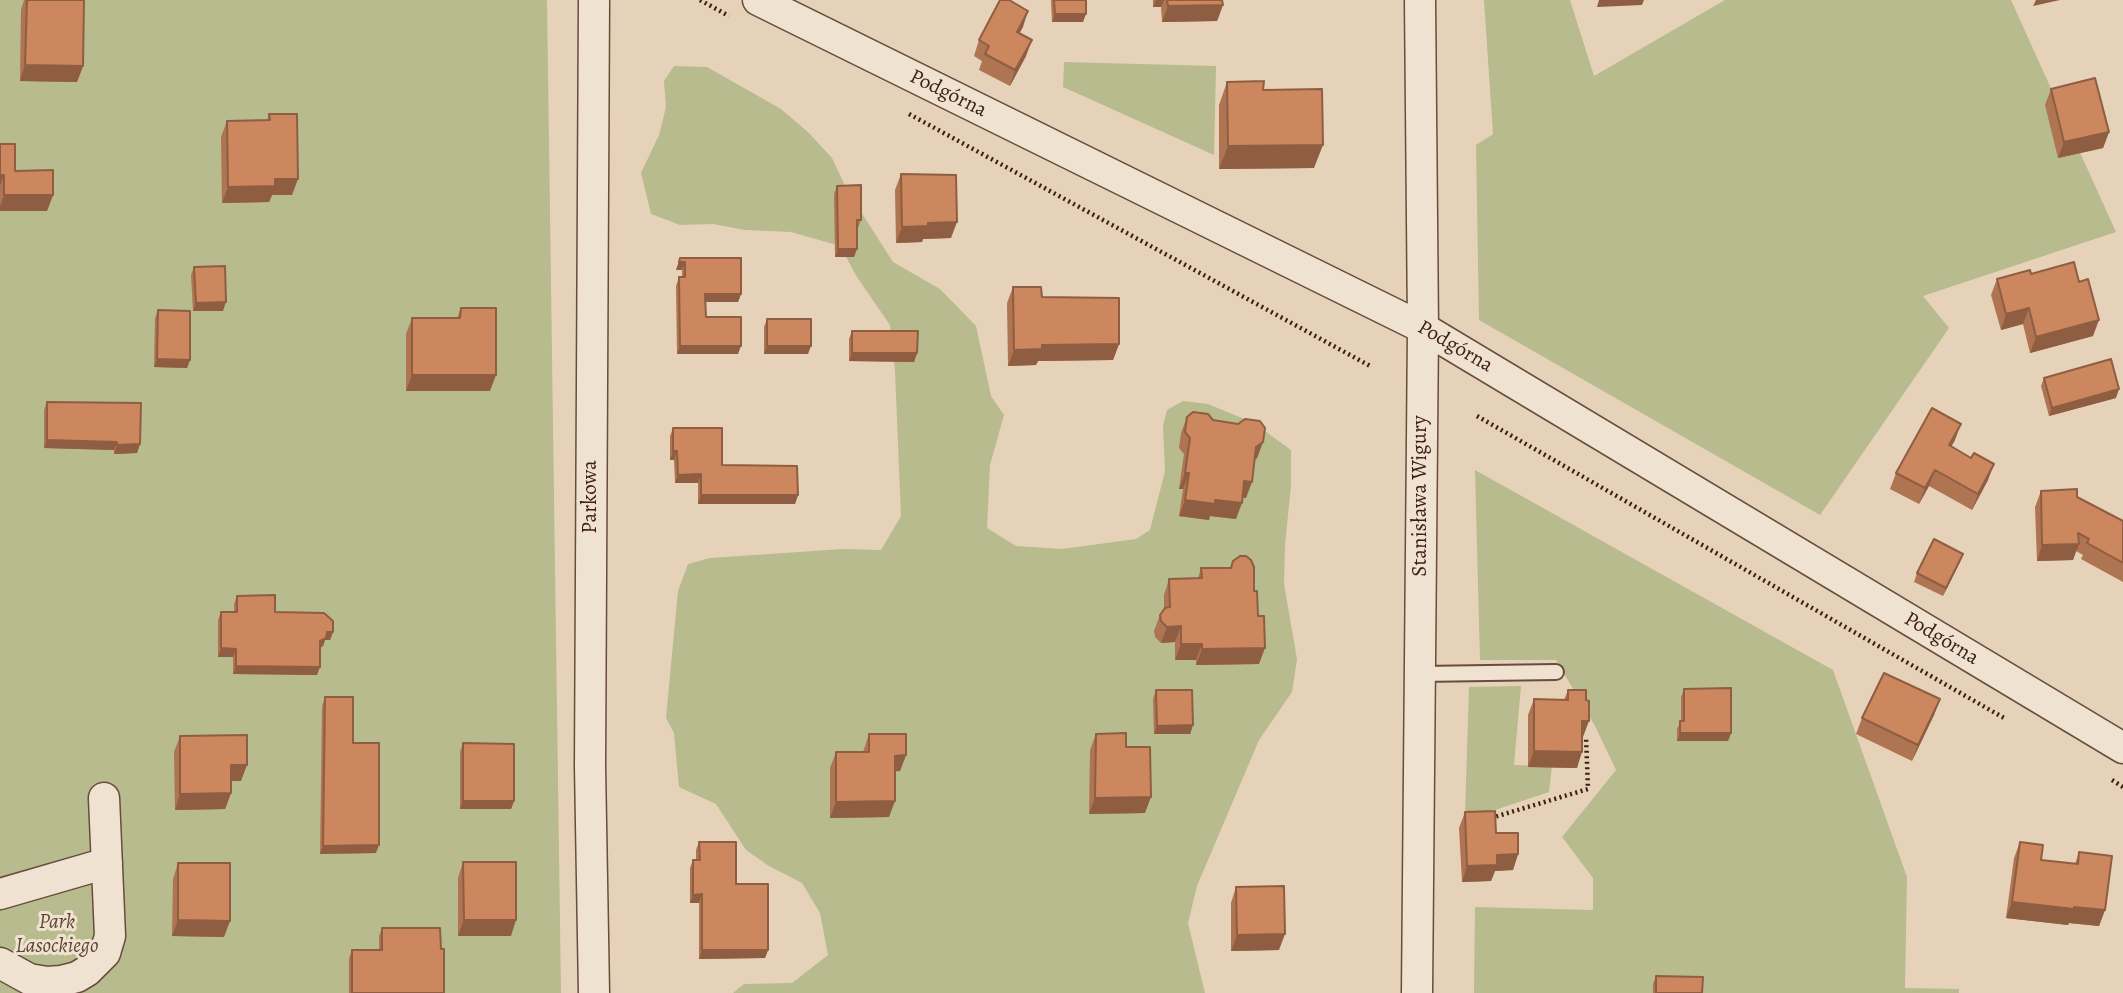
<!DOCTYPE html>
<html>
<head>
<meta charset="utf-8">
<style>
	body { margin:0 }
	canvas { display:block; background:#e6d2b8 }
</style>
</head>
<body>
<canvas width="2123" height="993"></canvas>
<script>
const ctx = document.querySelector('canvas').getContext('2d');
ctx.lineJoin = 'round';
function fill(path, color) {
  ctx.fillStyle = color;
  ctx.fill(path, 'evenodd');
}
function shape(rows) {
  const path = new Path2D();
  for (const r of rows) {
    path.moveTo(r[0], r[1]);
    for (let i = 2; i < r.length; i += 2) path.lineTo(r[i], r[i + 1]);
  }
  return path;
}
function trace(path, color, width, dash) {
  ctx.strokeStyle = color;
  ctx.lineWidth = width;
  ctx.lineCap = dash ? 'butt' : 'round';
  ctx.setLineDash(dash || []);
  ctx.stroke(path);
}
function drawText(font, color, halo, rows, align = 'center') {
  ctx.font = font + ' Alegreya,serif';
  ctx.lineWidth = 6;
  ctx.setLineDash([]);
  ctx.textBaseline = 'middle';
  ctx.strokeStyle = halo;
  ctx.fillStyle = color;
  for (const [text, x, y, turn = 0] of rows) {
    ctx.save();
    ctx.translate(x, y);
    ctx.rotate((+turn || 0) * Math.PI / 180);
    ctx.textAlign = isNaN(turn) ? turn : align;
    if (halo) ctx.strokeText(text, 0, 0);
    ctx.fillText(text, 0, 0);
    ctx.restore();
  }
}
const green = shape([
	[0,0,547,0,561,993,0,993],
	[1484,0,1570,0,1594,76,1725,0,2011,0,2116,232,1923,296,1949,328,1820,515,1479,320,1476,145,1493,134],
	[1064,62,1216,66,1214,155,1063,87],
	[674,66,707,67,781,109,809,133,832,158,847,190,893,262,940,289,976,326,991,396,1004,415,990,465,987,528,1016,546,1062,549,1136,539,1150,530,1165,471,1163,426,1167,410,1183,401,1208,404,1254,423,1291,450,1291,486,1285,545,1284,584,1297,659,1292,692,1259,740,1197,886,1188,923,1205,993,733,993,744,984,792,983,828,955,820,913,802,883,769,866,746,850,716,804,679,787,674,733,666,718,678,591,688,564,710,558,843,549,881,550,901,516,895,371,890,325,857,277,840,246,791,232,745,230,713,224,680,225,651,214,641,173,659,135,666,107,664,81],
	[1475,470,1833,670,1907,877,1905,988,1959,989,1959,993,1474,993,1475,907,1593,910,1593,878,1562,837,1616,770,1595,726,1556,660,1480,660],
	[1521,686,1514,765,1552,766,1549,792,1483,814,1465,815,1469,687]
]);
const path = shape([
	[700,0,729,16],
	[909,114,1372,367],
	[1477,416,2004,718],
	[2112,780,2123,787],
	[1491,818,1588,789,1586,737]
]);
const lane = shape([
	[1420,674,1556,672]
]);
const street = shape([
	[758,0,1423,328,2123,748],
	[0,894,107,863],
	[0,963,29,979,47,982,61,981,77,977,87,971,105,953,110,936,104,798],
	[594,993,590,766,594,0],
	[1417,993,1423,328,1420,0]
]);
const wall = shape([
	[24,0,84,0,83,66,77,82,20,81,21,10],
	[1051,0,1086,0,1083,22,1052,22],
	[1153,0,1222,0,1223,5,1217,21,1162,22,1161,7,1153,7],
	[1023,27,1019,33,1026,56,1010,86,979,70,982,61,974,56,979,40],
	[1227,82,1263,90,1314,168,1219,169,1219,105],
	[2051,89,2109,132,2103,148,2058,158,2045,105],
	[269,114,292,195,272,195,269,202,222,203,221,137,227,121,267,120],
	[0,144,15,171,53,195,47,211,0,211],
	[901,174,951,238,923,239,922,242,896,243,895,190],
	[837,186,861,220,858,228,854,257,835,257,834,194],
	[680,258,741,294,738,302,706,302,706,317,738,354,677,354,676,286,679,277,682,277,682,270,676,270],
	[194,267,223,311,193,311,191,275],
	[2031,274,2079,282,2093,336,2030,353,2023,324,2001,330,1991,295,1997,279],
	[1013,287,1042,297,1119,344,1113,360,1038,361,1036,365,1008,366,1007,303],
	[461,308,490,391,406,391,406,334,412,318,457,318],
	[158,310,190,360,187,368,154,367,155,318],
	[767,319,808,354,764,354,764,327],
	[852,331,917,353,914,362,849,361,849,339],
	[2044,378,2116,398,2049,416,2041,386],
	[47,402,140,444,137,453,114,454,114,450,44,448,44,410],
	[1187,417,1213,420,1263,442,1257,458,1255,460,1246,498,1242,498,1236,519,1210,516,1209,520,1179,516,1183,489,1179,489,1184,454,1179,448,1181,433],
	[673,428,722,465,798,495,795,504,698,504,698,483,675,483,674,460,670,460,670,436],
	[1955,440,1951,447,1988,480,1972,510,1929,486,1919,504,1890,489,1896,473],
	[2041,491,2077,497,2123,521,2123,582,2081,559,2083,555,2076,551,2073,560,2037,561,2035,507],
	[1963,554,1943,596,1914,582,1917,573],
	[1233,561,1254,591,1259,664,1196,665,1196,660,1175,660,1175,642,1161,643,1155,637,1154,631,1160,615,1164,609,1164,595,1169,579,1198,578,1201,568,1230,568],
	[237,596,275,612,333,632,330,640,325,640,323,646,320,648,317,675,233,674,233,657,218,657,218,620,221,612,234,612,234,604],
	[1684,689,1731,733,1728,741,1677,741,1677,729,1681,721,1681,697],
	[1156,690,1193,725,1190,734,1154,734,1153,699],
	[1568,690,1583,737,1577,768,1528,767,1528,715,1534,699,1564,700],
	[325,697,353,743,376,853,320,854,322,706],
	[1940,699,1934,715,1912,761,1856,734,1862,718],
	[869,734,906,755,900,771,895,771,889,817,830,818,830,768,836,752,863,752],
	[1096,734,1126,747,1145,813,1089,814,1090,750],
	[180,736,241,781,231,781,231,793,225,809,175,810,174,752],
	[463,743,514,801,511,809,460,809,460,752],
	[1465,812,1496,833,1518,854,1513,870,1495,871,1491,881,1462,882,1459,828],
	[699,842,736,884,768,950,765,958,699,959,699,903,690,903,690,868,693,860,696,860,696,850],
	[2020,842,2041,860,2075,864,2079,852,2105,910,2099,926,2069,923,2068,925,2006,918,2014,858],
	[463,862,511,936,458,936,458,878],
	[178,863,224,937,172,936,173,879],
	[1236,887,1279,950,1231,951,1231,903],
	[382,928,441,949,444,993,349,993,349,958,352,950,379,950,379,936],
	[1656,976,1702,993,1653,993,1653,984]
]);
const shadedWall = shape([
	[1156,0,1164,0,1161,7,1153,7],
	[1599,0,1644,0,1642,5,1597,7],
	[2036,0,2060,0,2033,6],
	[1223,5,1217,21,1162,22,1168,6],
	[1028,11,1023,27,1011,48,1017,32],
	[1055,14,1086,14,1083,22,1052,22],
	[1032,40,1026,56,1010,86,1015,70],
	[25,65,83,66,77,82,20,81],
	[2109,132,2103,148,2058,158,2064,142],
	[1323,145,1314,168,1219,169,1228,146],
	[0,175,4,175,0,186],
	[275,179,298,179,292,195,272,195,269,202,222,203,228,187],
	[4,195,53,195,47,211,0,211,0,207],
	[957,222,951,238,923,239,922,242,896,243,902,227,928,223],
	[838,249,857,249,854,257,835,257],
	[679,262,685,262,682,270,676,270],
	[705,294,741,294,738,302,702,302],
	[226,302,223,311,193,311,196,303],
	[2029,308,2023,324,2001,330,2006,314],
	[2099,320,2093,336,2030,353,2036,337],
	[1119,344,1113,360,1038,361,1036,365,1008,366,1014,350,1042,345],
	[680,346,741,346,738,354,677,354],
	[767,346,811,346,808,354,764,354],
	[852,353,917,353,914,362,849,361],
	[157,359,190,360,187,368,154,367],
	[412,375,496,375,490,391,406,391],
	[2119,389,2116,398,2049,416,2052,408],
	[1961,424,1955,440,1943,461,1949,445],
	[47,440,117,442,114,450,44,448],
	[1263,442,1257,458,1251,463,1256,447],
	[140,444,137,453,114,454,117,445],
	[673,451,677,451,674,460,670,460],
	[1994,464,1988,480,1972,510,1978,494],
	[1935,470,1929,486,1919,504,1925,488],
	[1185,473,1189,473,1183,489,1179,489],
	[701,474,698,483,675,483,678,475],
	[1244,481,1252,482,1246,498,1239,497],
	[701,495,798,495,795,504,698,504],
	[1185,500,1215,500,1242,503,1236,519,1210,516,1209,520,1179,516],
	[2079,544,2073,560,2037,561,2042,545],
	[1963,554,1960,562,1943,596,1946,588],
	[1181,626,1175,642,1161,643,1167,627],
	[327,632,333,632,330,640,325,640,323,646,317,649,320,641],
	[1181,644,1202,644,1196,660,1175,660],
	[221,648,236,649,233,657,218,657],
	[1265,648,1259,664,1196,665,1202,649],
	[236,666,320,667,317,675,233,674],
	[1940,699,1934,715,1912,761,1918,745],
	[1582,721,1589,721,1583,737,1576,737],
	[1193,725,1190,734,1154,734,1157,726],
	[1680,733,1731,733,1728,741,1677,741],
	[1534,751,1582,752,1577,768,1528,767],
	[906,755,900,771,889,772,895,756],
	[231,765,247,765,241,781,225,781],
	[231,793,225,809,175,810,180,794],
	[1151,797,1145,813,1089,814,1095,798],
	[463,801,514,801,511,809,460,809],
	[895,801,889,817,830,818,836,802],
	[379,845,376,853,320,854,323,846],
	[1518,854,1513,870,1495,871,1491,881,1462,882,1467,866,1497,855],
	[702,894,699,903,690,903,693,895],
	[2012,902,2074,907,2105,910,2099,926,2069,923,2068,925,2006,918],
	[178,920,230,921,224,937,172,936],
	[464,920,516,920,511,936,458,936],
	[1285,934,1279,950,1231,951,1237,935],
	[702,950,768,950,765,958,699,959]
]);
const building = shape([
	[27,0,84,0,83,66,25,65,27,0],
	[1000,0,1009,0,1028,11,1017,32,1032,40,1015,70,985,54,989,46,979,40,1000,0],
	[1054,0,1086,0,1086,14,1055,14,1054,0],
	[1167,0,1222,0,1223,5,1168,6,1167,0],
	[2095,78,2109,132,2064,142,2051,89,2095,78],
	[1264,81,1263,90,1322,89,1323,145,1228,146,1227,82,1264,81],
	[269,114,297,114,298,179,275,179,275,186,228,187,227,121,270,120,269,114],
	[0,144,15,144,15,171,53,170,53,195,4,195,4,175,0,175,0,144],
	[901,174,956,175,957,222,928,223,928,226,902,227,901,174],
	[861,185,861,220,857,220,857,249,838,249,837,186,861,185],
	[680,258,741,258,741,294,705,294,706,317,741,317,741,346,680,346,679,277,685,277,685,262,679,262,680,258],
	[2074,262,2079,282,2088,279,2099,320,2036,337,2029,308,2006,314,1997,279,2030,270,2031,274,2074,262],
	[225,266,226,302,196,303,194,267,225,266],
	[1013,287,1041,287,1042,297,1119,298,1119,344,1042,345,1042,349,1014,350,1013,287],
	[461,308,496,308,496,375,412,375,412,318,460,318,461,308],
	[158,310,190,311,190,360,157,359,158,310],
	[767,319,811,319,811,346,767,346,767,319],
	[852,331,918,331,917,353,852,353,852,331],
	[2111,359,2119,389,2052,408,2044,378,2111,359],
	[47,402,141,403,140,444,117,445,117,442,47,440,47,402],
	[1932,408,1961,424,1949,445,1971,458,1974,453,1994,464,1978,494,1935,470,1925,488,1896,473,1932,408],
	[1193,412,1208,414,1213,420,1238,424,1245,419,1260,421,1265,428,1263,442,1256,447,1252,482,1244,481,1242,503,1215,500,1215,504,1185,500,1189,473,1185,473,1190,438,1185,432,1187,417,1193,412],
	[673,428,722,428,722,465,797,466,798,495,701,495,701,474,678,475,677,451,673,451,673,428],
	[2077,489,2077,497,2123,521,2123,563,2087,543,2089,539,2078,533,2079,544,2042,545,2041,491,2077,489],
	[1934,539,1963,554,1946,588,1917,573,1934,539],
	[1240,556,1246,556,1251,560,1254,567,1254,591,1257,591,1258,616,1264,616,1265,648,1202,649,1202,644,1181,644,1181,626,1167,627,1161,621,1160,615,1165,608,1170,607,1169,579,1202,578,1201,568,1231,568,1233,561,1240,556],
	[275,595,275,612,324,613,333,621,333,632,327,632,326,638,320,641,320,667,236,666,236,649,221,648,221,612,237,612,237,596,275,595],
	[1884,673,1940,699,1918,745,1862,718,1884,673],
	[1731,688,1731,733,1680,733,1680,721,1684,721,1684,689,1731,688],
	[1156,690,1192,690,1193,725,1157,726,1156,690],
	[1568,690,1586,690,1586,700,1589,701,1589,721,1582,721,1582,752,1534,751,1534,699,1568,700,1568,690],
	[325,697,353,697,353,743,379,743,379,845,323,846,325,697],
	[1126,733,1126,747,1150,747,1151,797,1095,798,1096,734,1126,733],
	[869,734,906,734,906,755,895,756,895,801,836,802,836,752,869,752,869,734],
	[247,735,247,765,231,765,231,793,180,794,180,736,247,735],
	[463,743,514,744,514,801,463,801,463,743],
	[1495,811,1496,833,1518,833,1518,854,1497,855,1497,865,1467,866,1465,812,1495,811],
	[699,842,736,842,736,884,768,884,768,950,702,950,702,894,693,895,693,860,700,860,699,842],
	[2020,842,2043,845,2041,860,2078,864,2079,852,2112,856,2105,910,2074,907,2074,909,2012,902,2020,842],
	[463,862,516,862,516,920,464,920,463,862],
	[178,863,230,863,230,921,178,920,178,863],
	[1284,886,1285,934,1237,935,1236,887,1284,886],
	[382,928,440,928,441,949,444,949,444,993,352,993,352,950,382,950,382,928],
	[1656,976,1703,977,1702,993,1656,993,1656,976]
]);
const streetNames = [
	["Podgórna",948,94,26],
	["Podgórna",1455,347,30],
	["Stanisława Wigury",1421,496,-90],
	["Parkowa",591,497,-90],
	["Podgórna",1941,639,31]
];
const parkNames = [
	["Park",57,923],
	["Lasockiego",57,947]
];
fill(green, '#b7bb8e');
trace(lane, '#684c3c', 18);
trace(street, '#684c3c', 33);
trace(path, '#3e1f13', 4.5, [2, 3.5]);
trace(lane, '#efe2d1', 14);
trace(street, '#efe2d1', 30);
fill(wall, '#af7451');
fill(shadedWall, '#8f5e42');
fill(building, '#cc875e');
trace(building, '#8f5e42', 2);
drawText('21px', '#3e1f13', '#efe2d1', streetNames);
drawText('italic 21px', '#5c4632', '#efe2d1', parkNames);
</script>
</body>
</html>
